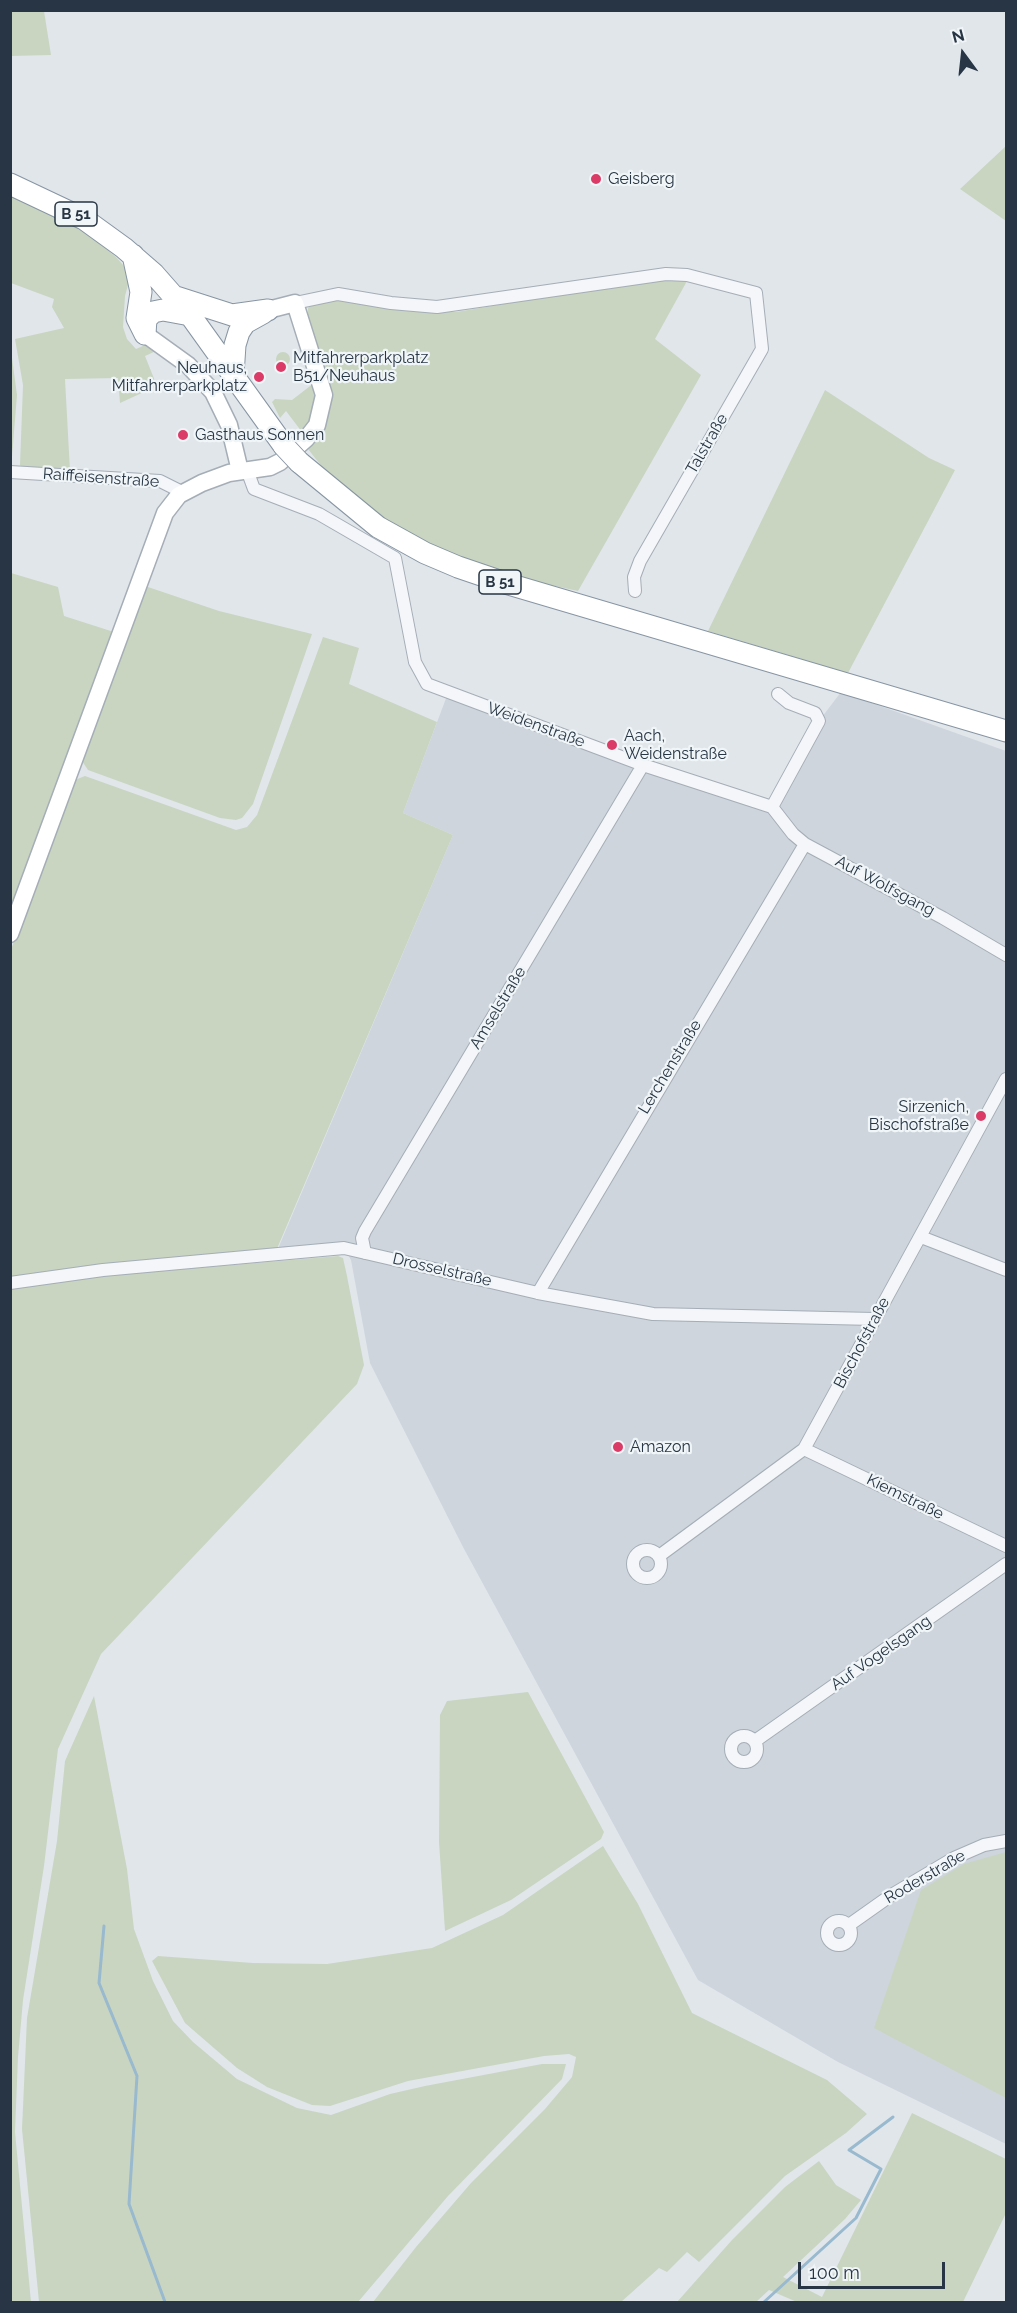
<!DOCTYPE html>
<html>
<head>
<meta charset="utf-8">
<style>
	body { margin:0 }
	#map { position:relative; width:1017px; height:2313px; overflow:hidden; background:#e1e6eb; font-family:Raleway,sans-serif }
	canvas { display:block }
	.frame { position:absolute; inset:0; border:12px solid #273544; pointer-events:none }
	.north { position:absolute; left:933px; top:24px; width:60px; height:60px; -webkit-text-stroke:4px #f0f5f8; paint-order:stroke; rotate:345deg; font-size:16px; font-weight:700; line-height:24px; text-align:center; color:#273544 }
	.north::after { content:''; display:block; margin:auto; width:21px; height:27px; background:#273544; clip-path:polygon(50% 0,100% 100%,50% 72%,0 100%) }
	.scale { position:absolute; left:798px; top:2262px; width:147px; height:27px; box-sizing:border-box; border:3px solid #273544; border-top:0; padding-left:8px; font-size:18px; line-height:21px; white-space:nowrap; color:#273544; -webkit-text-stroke:4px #f0f5f8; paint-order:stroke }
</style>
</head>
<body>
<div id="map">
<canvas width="1017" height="2313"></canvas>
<div class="frame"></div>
<div class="north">N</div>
<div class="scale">100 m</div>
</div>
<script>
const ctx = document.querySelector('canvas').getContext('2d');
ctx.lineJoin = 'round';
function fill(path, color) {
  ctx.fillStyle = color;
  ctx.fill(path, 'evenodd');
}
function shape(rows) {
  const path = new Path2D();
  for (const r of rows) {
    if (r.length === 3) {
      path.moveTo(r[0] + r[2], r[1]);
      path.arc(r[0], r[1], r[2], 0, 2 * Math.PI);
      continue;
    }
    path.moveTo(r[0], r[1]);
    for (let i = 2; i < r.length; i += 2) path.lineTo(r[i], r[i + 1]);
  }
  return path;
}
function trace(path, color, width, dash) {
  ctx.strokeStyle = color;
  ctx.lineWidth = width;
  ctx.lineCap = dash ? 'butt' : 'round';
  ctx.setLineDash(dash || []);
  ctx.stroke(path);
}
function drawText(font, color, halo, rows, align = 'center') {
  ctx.font = font + ' Raleway,sans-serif';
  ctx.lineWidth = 4.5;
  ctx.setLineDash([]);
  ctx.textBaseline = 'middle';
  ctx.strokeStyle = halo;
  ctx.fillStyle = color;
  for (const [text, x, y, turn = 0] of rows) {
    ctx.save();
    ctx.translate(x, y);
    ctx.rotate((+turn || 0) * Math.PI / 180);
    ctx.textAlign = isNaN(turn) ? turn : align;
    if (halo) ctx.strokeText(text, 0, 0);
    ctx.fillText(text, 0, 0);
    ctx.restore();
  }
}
const built = shape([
	[841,692,1006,751,1006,2144,838,2062,698,1980,463,1547,370,1363,351,1260,344,1248,277,1251,453,835,403,813,448,693,772,807,819,721]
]);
const green = shape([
	[11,10,44,11,51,55,11,56],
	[1006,146,1006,221,960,189],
	[10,193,82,229,116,257,131,274,125,296,123,327,127,339,136,349,145,345,156,351,145,356,157,386,120,403,118,378,65,379,70,471,23,470,20,465,23,385,15,339,64,328,52,307,54,299,11,283],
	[675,279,687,281,655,339,701,375,578,591,532,581,469,563,392,526,334,482,308,449,324,423,308,317,308,308,313,303,341,299,407,311,456,312,636,282],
	[10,343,17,395,11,469,10,469],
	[283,359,7],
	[314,383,317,388,311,420,302,432,286,411,280,418,272,402,275,399,292,400],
	[825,390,929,458,955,470,848,673,708,631],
	[11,573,58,587,64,616,117,633,11,925],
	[145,586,219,611,312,634,253,804,242,818,236,820,220,818,88,770,82,761],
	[323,637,359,648,349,684,437,722,403,813,453,835,276,1251,11,1278,10,952,75,780,85,776,236,830,247,827,257,815],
	[338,1256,343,1258,347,1276,364,1365,357,1384,101,1654,58,1749,44,1866,23,2000,18,2057,15,2132,31,2302,11,2302,11,1287,79,1278],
	[528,1692,604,1832,601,1839,511,1900,445,1931,439,1842,440,1715,447,1701],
	[94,1696,127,1869,134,1929,153,1981,173,2021,193,2042,237,2079,297,2108,331,2115,390,2094,425,2086,542,2064,566,2064,562,2079,448,2196,358,2302,39,2302,22,2129,27,2018,57,1841,65,1761],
	[603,1846,638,1904,692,2013,827,2080,867,2114,846,2133,785,2176,699,2262,687,2252,667,2272,659,2268,621,2302,373,2302,416,2247,471,2183,545,2109,572,2077,576,2057,569,2054,544,2056,408,2081,330,2106,312,2105,267,2087,237,2068,185,2023,152,1961,158,1956,253,1963,327,1964,432,1948,503,1915],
	[1006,1852,1006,2098,874,2028,921,1890,964,1864],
	[912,2113,1006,2159,1006,2213,963,2302,797,2302,769,2290,756,2302,677,2302,732,2240,785,2187,819,2161,836,2185,861,2200,845,2219,783,2277,822,2297]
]);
const stream = shape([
	[104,1926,99,1983,137,2076,129,2204,165,2302],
	[764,2302,856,2218,881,2169,849,2150,893,2117]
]);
const street = shape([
	[295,303,338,294,391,303,437,307,666,274,687,275,756,293,762,349,640,561,634,577,635,591],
	[247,470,254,489,319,514,395,558,415,662,427,684,643,765,772,807,819,721,815,713,789,703,778,694],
	[10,472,160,481,184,493],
	[772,807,793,834,805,844,943,918,1006,955],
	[921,1237,1006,1270],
	[365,1253,362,1238,365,1231,643,765],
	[10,1283,103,1270,344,1248,538,1293,653,1314,874,1319],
	[538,1293,805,844],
	[804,1449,1006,1546],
	[647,1564,14],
	[659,1556,804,1449,1006,1079],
	[744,1749,13],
	[755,1741,1006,1564],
	[839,1933,12],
	[849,1925,890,1896,954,1858,984,1845,1006,1841]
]);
const secondary = shape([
	[145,334,188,365,213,392,229,425,240,471],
	[10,934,165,513,179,495,202,483,229,473,270,467,280,462,306,439,317,425,324,395,295,303,268,310]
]);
const highway = shape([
	[10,184,84,219,124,248,154,274,190,315,284,446],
	[133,255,141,292,137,318,145,334],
	[176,297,232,315,268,310],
	[145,334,146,319,153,312,163,310,190,315],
	[233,375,235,345,239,332,245,323,263,313],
	[299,462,378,527,425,553,458,567,505,583,1006,731]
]);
const highwayBridge = shape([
	[284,446,299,462]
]);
const markers = [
	[596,179,6,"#db3b67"],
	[281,367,6,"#db3b67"],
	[259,377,6,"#db3b67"],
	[183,435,6,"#db3b67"],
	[612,745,6,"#db3b67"],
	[981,1116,6,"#db3b67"],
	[618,1447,6,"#db3b67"]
];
const shields = [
	[76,214,42],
	[500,582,42]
];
const shieldNames = [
	["B 51",76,214],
	["B 51",500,582]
];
const poiNames = [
	["Geisberg",608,179],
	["Mitfahrerparkplatz",293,358],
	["B51/Neuhaus",293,376],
	["Neuhaus,",247,368,"right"],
	["Mitfahrerparkplatz",247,386,"right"],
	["Gasthaus Sonnen",195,435],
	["Aach,",624,736],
	["Weidenstraße",624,754],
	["Sirzenich,",969,1107,"right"],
	["Bischofstraße",969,1125,"right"],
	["Amazon",630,1447]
];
const streetNames = [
	["Talstraße",707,444,-60],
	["Raiffeisenstraße",101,478,4],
	["Weidenstraße",536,725,20],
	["Auf Wolfsgang",885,886,28],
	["Amselstraße",498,1008,-59],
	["Lerchenstraße",670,1067,-59],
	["Drosselstraße",442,1270,13],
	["Bischofstraße",862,1343,-62],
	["Kiemstraße",905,1497,26],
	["Auf Vogelsgang",881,1653,-35],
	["Roderstraße",925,1877,-30]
];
fill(built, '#ced5dd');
fill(green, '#c9d5c1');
trace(stream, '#98b9ce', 3);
trace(street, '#a5adb6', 14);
trace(secondary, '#a5adb6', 19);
trace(highway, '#8795a3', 23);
trace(street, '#f4f6f9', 12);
trace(secondary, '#fff', 16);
trace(highway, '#fff', 21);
trace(highwayBridge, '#8795a3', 23, []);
trace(highwayBridge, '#fff', 21);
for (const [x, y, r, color] of markers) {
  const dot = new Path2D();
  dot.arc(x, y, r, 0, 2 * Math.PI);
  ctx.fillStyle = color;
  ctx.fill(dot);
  trace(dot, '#f0f5f8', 2);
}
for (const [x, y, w] of shields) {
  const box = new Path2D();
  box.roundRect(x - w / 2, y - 12, w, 24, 4.5);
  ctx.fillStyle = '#f0f5f8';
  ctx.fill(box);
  trace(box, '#273544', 1.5);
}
drawText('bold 15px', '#273544', null, shieldNames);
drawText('16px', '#273544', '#f0f5f8', poiNames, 'left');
drawText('16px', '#273544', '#f0f5f8', streetNames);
</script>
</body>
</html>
